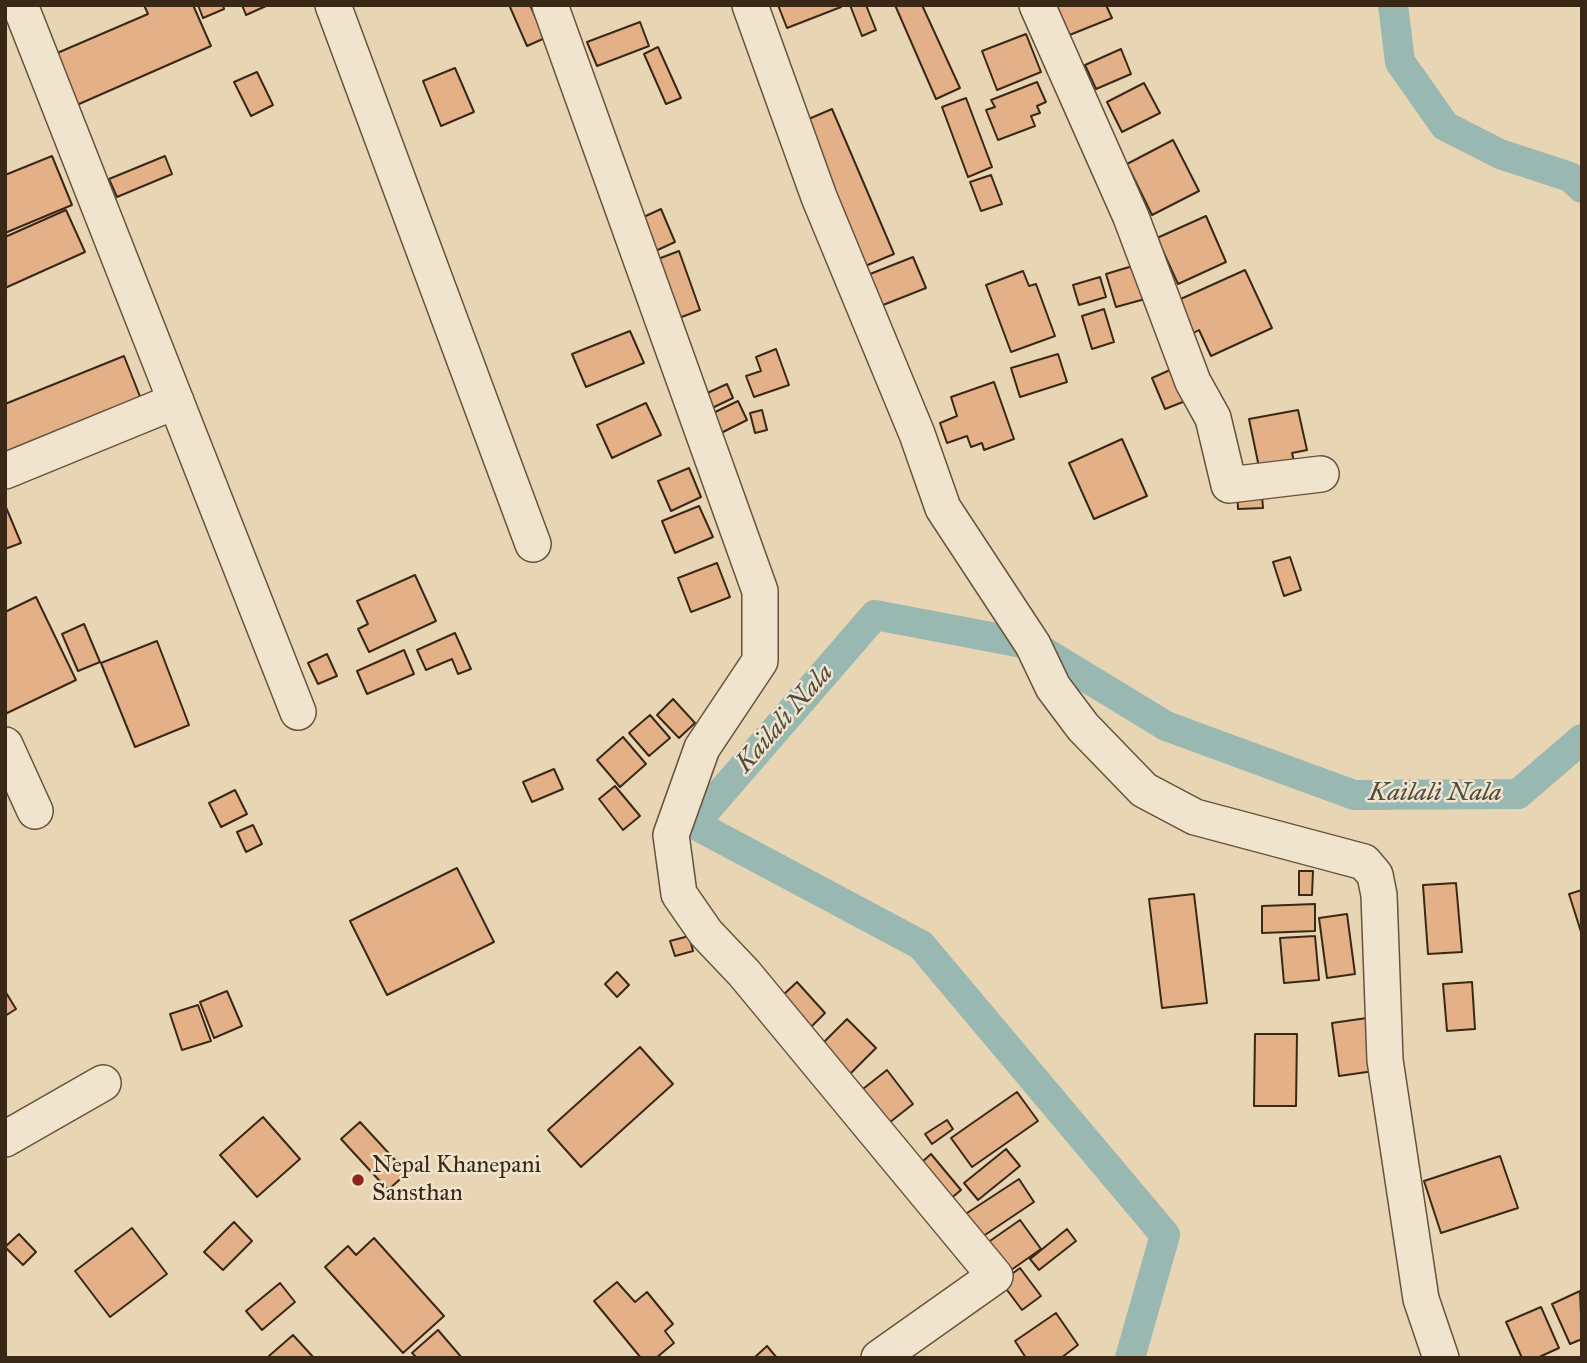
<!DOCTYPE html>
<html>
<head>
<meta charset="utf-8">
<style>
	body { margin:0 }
	#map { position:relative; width:1587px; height:1363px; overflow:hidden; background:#e8d5b3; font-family:"IM FELL Great Primer",serif }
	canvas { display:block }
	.frame { position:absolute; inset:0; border:7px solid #3a2816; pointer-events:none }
</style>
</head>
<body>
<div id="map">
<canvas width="1587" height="1363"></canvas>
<div class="frame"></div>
</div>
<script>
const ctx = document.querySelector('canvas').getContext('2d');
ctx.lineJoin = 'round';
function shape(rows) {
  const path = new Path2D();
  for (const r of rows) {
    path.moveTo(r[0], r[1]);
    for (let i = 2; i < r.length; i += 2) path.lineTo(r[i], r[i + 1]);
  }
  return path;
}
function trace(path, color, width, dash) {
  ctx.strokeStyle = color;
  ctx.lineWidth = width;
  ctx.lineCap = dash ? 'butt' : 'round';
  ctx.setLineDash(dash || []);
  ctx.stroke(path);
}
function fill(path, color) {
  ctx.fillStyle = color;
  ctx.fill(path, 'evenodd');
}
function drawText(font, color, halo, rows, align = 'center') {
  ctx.font = font + ' "IM FELL Great Primer",serif';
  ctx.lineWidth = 5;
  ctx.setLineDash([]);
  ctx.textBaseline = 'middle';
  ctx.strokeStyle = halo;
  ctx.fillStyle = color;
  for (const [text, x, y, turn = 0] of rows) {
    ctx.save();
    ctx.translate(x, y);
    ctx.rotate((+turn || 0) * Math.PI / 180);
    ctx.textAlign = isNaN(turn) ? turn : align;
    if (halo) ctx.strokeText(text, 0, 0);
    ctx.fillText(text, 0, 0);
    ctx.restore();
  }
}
const canal = shape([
	[1393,5,1400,62,1445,126,1500,154,1570,177,1582,188],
	[1130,1358,1165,1235,921,945,694,824,875,615,1033,645,1166,726,1354,795,1518,794,1582,739]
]);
const building = shape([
	[144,5,193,5,211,46,70,108,48,57,148,14,144,5],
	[198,5,223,5,224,9,203,18,198,5],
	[242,5,266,5,266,6,246,15,242,5],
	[514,5,530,5,545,38,527,46,510,7,514,5],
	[778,5,840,5,841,7,787,28,778,5],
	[850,5,866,5,876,30,862,36,850,5],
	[895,5,922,5,960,88,936,99,895,5],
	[1055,5,1106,5,1112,18,1067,36,1055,5],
	[640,22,649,46,597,66,587,42,640,22],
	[1026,34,1041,72,997,90,982,51,1026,34],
	[658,47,681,98,666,104,644,54,658,47],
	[1121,49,1131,74,1096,89,1085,65,1121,49],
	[455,68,474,112,441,126,423,81,455,68],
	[257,72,273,105,251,116,234,82,257,72],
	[1037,82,1046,102,1037,106,1040,113,1031,116,1035,126,998,140,986,110,995,107,991,100,1037,82],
	[1144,83,1160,113,1122,132,1107,102,1144,83],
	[966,98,992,167,968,177,942,107,966,98],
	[832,109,894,254,858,269,797,124,832,109],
	[1173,140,1199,191,1152,215,1127,164,1173,140],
	[52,156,72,205,5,233,5,175,52,156],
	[165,156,172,174,117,197,109,179,165,156],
	[991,175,1002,204,981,211,970,182,991,175],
	[661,209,675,242,651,253,637,220,661,209],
	[66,210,85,252,5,288,5,237,66,210],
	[1206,216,1226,262,1178,284,1157,238,1206,216],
	[679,251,700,310,679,318,658,259,679,251],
	[913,257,926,288,873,309,860,278,913,257],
	[1136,265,1145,299,1116,307,1106,274,1136,265],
	[1245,270,1272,328,1211,356,1199,330,1190,335,1174,302,1245,270],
	[1023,271,1029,286,1036,284,1055,336,1011,352,986,285,1023,271],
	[1100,277,1106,297,1079,305,1073,285,1100,277],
	[1104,309,1114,342,1092,349,1082,316,1104,309],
	[630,331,644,363,586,387,572,354,630,331],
	[776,349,789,385,754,397,746,376,761,371,756,357,776,349],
	[1058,354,1067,382,1020,397,1011,368,1058,354],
	[124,356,141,399,5,454,5,404,124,356],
	[1179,366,1193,398,1165,409,1152,378,1179,366],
	[994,382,1014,439,984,450,982,443,971,447,967,436,947,443,940,423,957,416,951,397,994,382],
	[727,384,733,398,710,409,703,395,727,384],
	[738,401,747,420,721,433,711,414,738,401],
	[646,403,661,435,612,458,597,425,646,403],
	[762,410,767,430,755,433,750,413,762,410],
	[1298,410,1307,450,1292,453,1295,466,1259,467,1249,419,1298,410],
	[1122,439,1147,496,1094,519,1069,463,1122,439],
	[689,468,701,497,671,511,658,481,689,468],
	[1261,484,1263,508,1238,509,1237,486,1261,484],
	[5,505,21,543,5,549,5,505],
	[699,506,713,537,675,553,662,521,699,506],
	[1290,557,1301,590,1284,596,1273,562,1290,557],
	[717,563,730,597,691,612,678,578,717,563],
	[415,575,436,621,369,652,358,629,368,624,357,601,415,575],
	[36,597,76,680,5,714,5,612,36,597],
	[84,624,100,662,78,671,62,634,84,624],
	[455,633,471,669,458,674,452,659,426,670,417,650,455,633],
	[157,641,189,725,135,747,101,663,157,641],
	[404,650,414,674,367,694,357,671,404,650],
	[327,654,337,676,318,684,308,663,327,654],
	[673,699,695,723,679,738,657,715,673,699],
	[650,715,670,738,649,756,629,733,650,715],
	[623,737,646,764,620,787,597,760,623,737],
	[554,769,563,789,532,802,523,782,554,769],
	[615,786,640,816,623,830,599,799,615,786],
	[235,790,247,814,221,827,209,803,235,790],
	[253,825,262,844,246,852,237,832,253,825],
	[457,868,494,942,387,995,350,921,457,868],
	[1299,871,1313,871,1312,895,1299,895,1299,871],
	[1456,883,1462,952,1428,954,1423,885,1456,883],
	[1582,890,1582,935,1569,894,1582,890],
	[1194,894,1207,1003,1162,1008,1149,899,1194,894],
	[1315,904,1315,931,1262,933,1262,906,1315,904],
	[1347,914,1355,974,1327,978,1319,918,1347,914],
	[689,936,693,951,675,956,670,941,689,936],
	[1315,936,1319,980,1284,983,1280,938,1315,936],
	[617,972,629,985,617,997,605,984,617,972],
	[797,982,825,1013,811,1027,782,996,797,982],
	[1472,982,1475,1029,1447,1031,1443,984,1472,982],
	[5,991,16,1009,5,1016,5,991],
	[227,991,242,1026,214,1038,200,1002,227,991],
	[198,1005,211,1041,182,1050,170,1014,198,1005],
	[1367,1018,1374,1071,1339,1076,1332,1023,1367,1018],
	[847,1019,876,1048,847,1077,818,1048,847,1019],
	[1255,1034,1297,1034,1296,1106,1254,1106,1255,1034],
	[640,1047,673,1084,581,1167,548,1130,640,1047],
	[887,1070,913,1104,880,1130,854,1096,887,1070],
	[1017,1092,1038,1121,972,1167,951,1138,1017,1092],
	[263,1117,300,1159,257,1197,220,1155,263,1117],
	[947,1120,953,1129,932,1144,925,1134,947,1120],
	[360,1122,407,1173,388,1190,341,1139,360,1122],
	[1006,1149,1020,1166,978,1200,964,1183,1006,1149],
	[931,1154,961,1190,942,1206,913,1170,931,1154],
	[1500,1156,1518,1208,1441,1233,1424,1181,1500,1156],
	[1019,1179,1034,1202,976,1241,961,1217,1019,1179],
	[1020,1220,1041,1249,997,1280,977,1250,1020,1220],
	[234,1222,252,1241,223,1270,204,1252,234,1222],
	[132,1228,167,1274,110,1317,75,1271,132,1228],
	[1067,1229,1076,1241,1039,1270,1030,1259,1067,1229],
	[19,1234,36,1252,23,1265,5,1247,19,1234],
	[374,1238,444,1316,403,1353,325,1267,348,1246,356,1255,374,1238],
	[1020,1268,1041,1296,1022,1310,1001,1282,1020,1268],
	[617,1282,635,1302,647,1292,673,1324,665,1331,674,1343,656,1358,641,1358,594,1301,617,1282],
	[280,1283,295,1302,262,1330,246,1311,280,1283],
	[1580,1291,1582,1339,1570,1344,1552,1304,1580,1291],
	[1541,1307,1559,1348,1537,1358,1522,1358,1506,1322,1541,1307],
	[1056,1313,1078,1345,1061,1358,1026,1358,1015,1341,1056,1313],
	[438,1330,462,1358,417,1358,412,1353,438,1330],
	[293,1335,314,1358,271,1358,269,1356,293,1335],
	[767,1346,777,1358,754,1358,767,1346]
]);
const minor = shape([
	[20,5,298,712],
	[333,5,533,544],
	[550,5,760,591,760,661,702,748,671,835,679,894,706,933,744,973,995,1276,879,1358],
	[750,5,819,197,917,434,943,508,1033,645,1053,687,1083,727,1144,790,1195,817,1364,862,1375,875,1379,895,1385,1060,1421,1299,1441,1358],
	[1037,5,1131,217,1193,382,1213,418,1229,485,1321,474],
	[5,471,176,401],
	[5,745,35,811],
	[5,1139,103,1083]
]);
const markers = [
	[358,1180,7,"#8f2418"]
];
const poiNames = [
	["Nepal Khanepani",372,1166],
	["Sansthan",372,1194]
];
const waterNames = [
	["Kailali Nala",785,719,-49],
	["Kailali Nala",1435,794]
];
trace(canal, '#98b8b1', 30);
fill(building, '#e4b088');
trace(building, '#3a2816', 2);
trace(minor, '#66533d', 38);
trace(minor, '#f0e4ce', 35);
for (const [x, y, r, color] of markers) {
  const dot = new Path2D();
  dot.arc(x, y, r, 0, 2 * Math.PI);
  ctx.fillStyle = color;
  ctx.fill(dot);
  trace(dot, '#f0e4ce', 2.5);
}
drawText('24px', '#3a2816', '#f0e4ce', poiNames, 'left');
drawText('italic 26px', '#524c3d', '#f0e4ce', waterNames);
</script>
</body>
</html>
